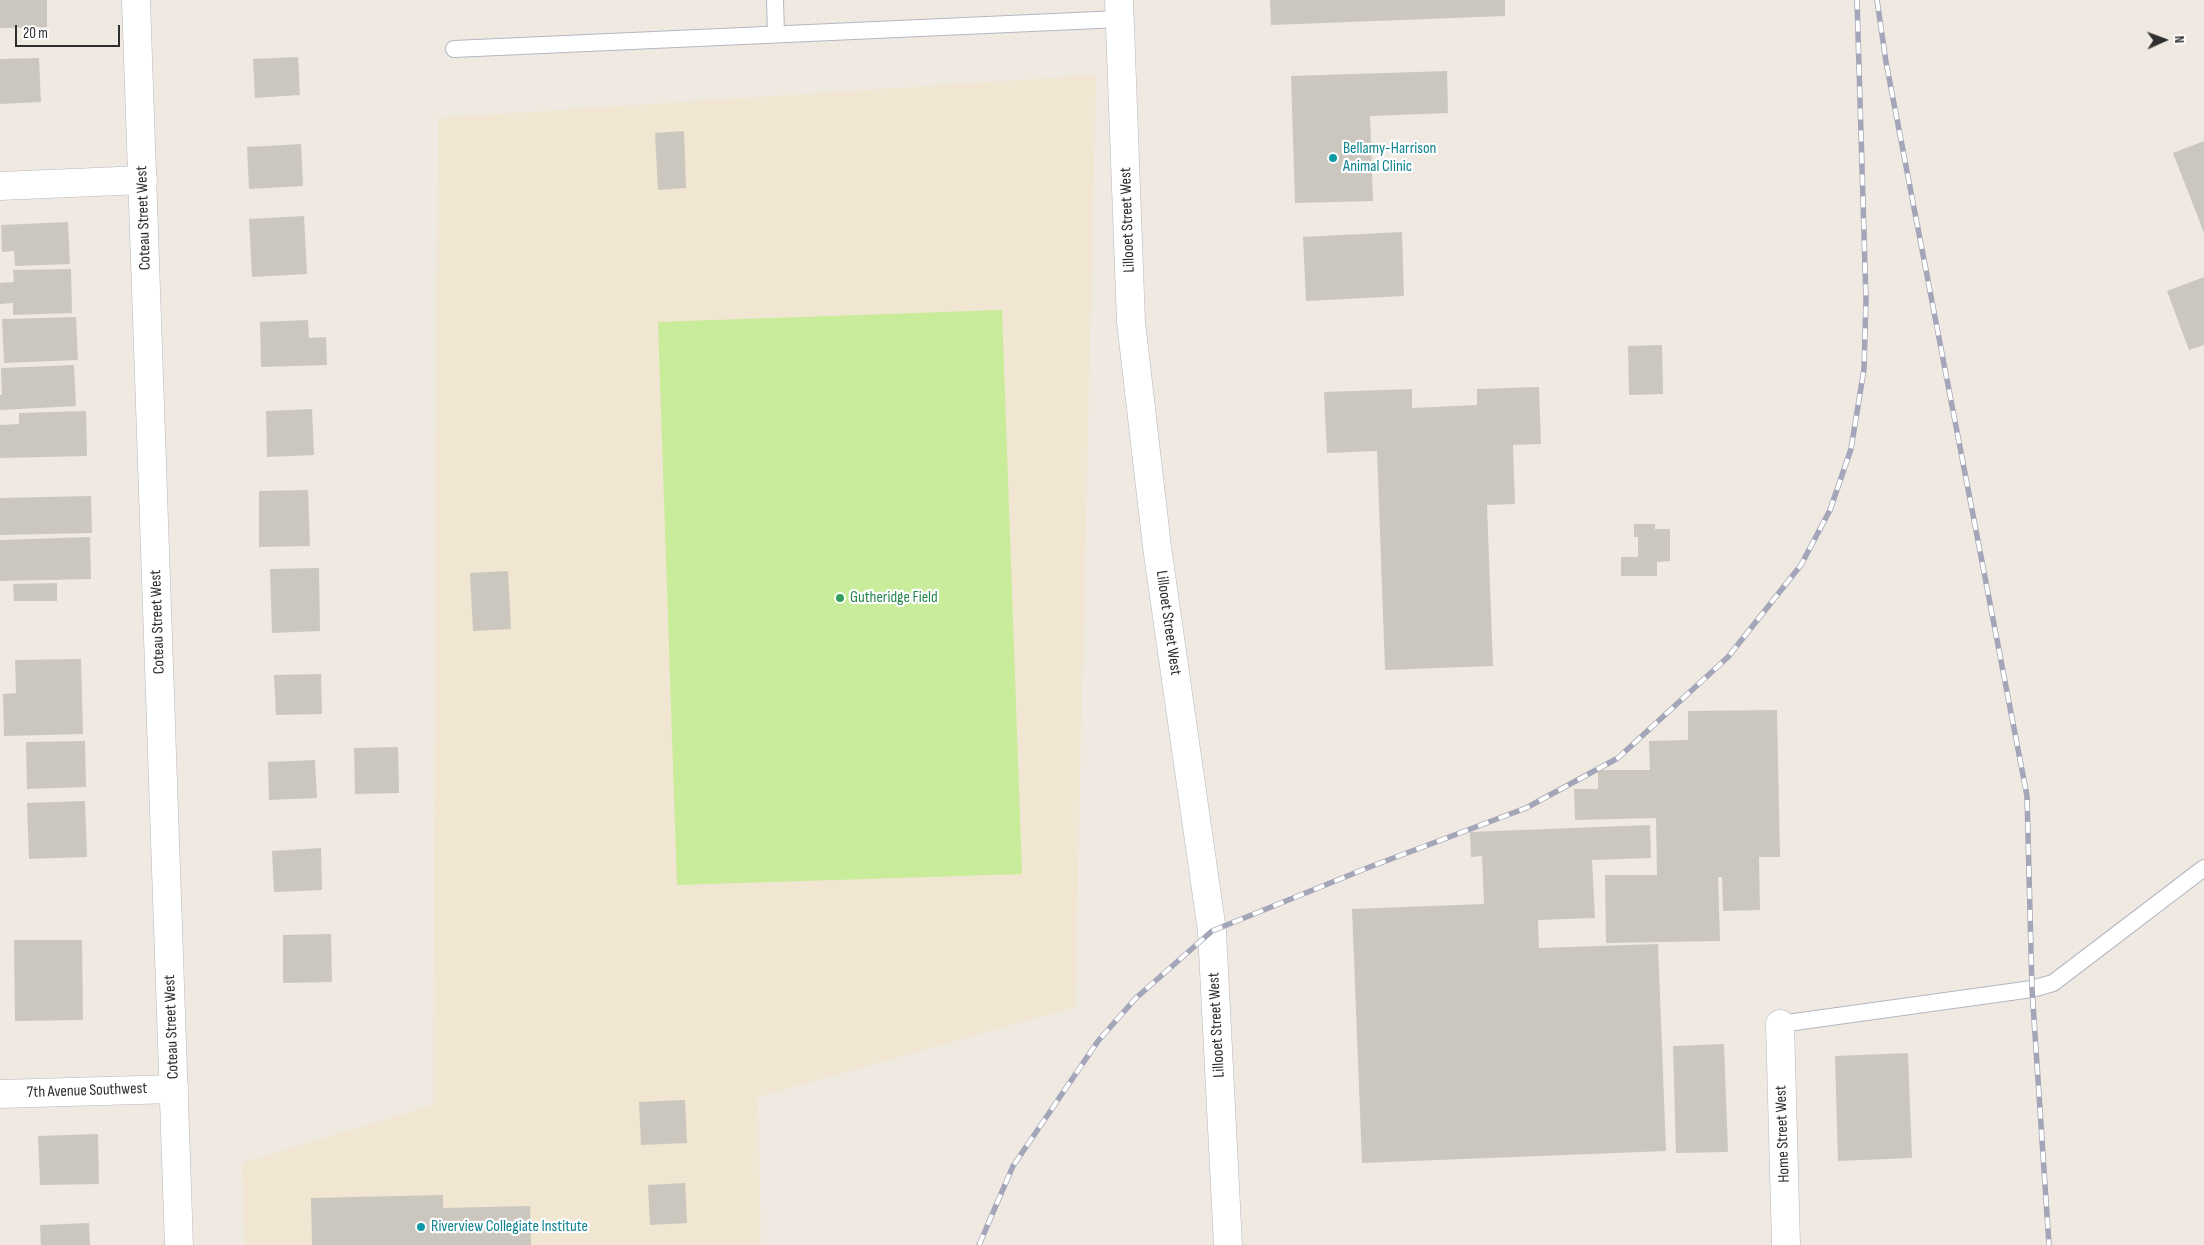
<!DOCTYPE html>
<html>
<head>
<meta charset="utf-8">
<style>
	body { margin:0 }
	#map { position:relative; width:2204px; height:1245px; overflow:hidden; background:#efe9e1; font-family:"Sofia Sans Condensed",sans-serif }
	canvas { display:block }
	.north { position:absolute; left:2139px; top:15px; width:50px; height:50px; -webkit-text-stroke:4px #fff; paint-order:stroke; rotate:88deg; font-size:14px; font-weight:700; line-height:20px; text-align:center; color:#2e2e2e }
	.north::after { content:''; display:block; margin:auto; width:18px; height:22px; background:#2e2e2e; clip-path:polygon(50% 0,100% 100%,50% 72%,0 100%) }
	.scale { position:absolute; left:15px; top:25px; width:105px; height:22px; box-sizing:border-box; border:2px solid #2e2e2e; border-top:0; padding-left:6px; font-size:15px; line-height:18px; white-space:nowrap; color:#2e2e2e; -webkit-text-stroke:4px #fff; paint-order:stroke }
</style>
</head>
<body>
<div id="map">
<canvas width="2204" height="1245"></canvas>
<div class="north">N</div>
<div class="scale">20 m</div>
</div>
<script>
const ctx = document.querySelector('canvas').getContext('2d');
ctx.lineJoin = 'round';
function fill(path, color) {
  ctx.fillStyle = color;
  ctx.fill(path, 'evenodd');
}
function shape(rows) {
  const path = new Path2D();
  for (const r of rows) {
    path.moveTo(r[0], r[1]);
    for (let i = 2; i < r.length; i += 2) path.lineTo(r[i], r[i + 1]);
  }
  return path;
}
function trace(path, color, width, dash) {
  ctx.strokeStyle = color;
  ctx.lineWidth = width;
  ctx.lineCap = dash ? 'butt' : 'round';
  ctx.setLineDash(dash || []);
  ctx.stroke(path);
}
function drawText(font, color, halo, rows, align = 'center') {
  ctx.font = font + ' "Sofia Sans Condensed",sans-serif';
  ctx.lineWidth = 4.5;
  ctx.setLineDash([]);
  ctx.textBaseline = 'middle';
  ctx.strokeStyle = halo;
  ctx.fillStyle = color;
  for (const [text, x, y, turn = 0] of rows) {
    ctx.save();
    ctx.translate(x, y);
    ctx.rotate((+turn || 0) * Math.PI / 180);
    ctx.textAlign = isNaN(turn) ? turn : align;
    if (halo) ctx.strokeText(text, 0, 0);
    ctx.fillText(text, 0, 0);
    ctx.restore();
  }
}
const education = shape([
	[1096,75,1075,1007,758,1097,761,1245,245,1245,242,1163,433,1105,438,118]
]);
const pitch = shape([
	[1002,310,1022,874,677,885,658,322]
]);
const building = shape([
	[0,0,47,0,47,27,0,28],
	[1270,0,1505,0,1505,16,1271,25],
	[298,57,300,95,255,98,253,59],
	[39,58,41,102,0,104,0,59],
	[1447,71,1448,113,1370,116,1373,201,1295,203,1291,76],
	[684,131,686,188,658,190,655,133],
	[2204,141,2204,233,2173,153],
	[301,144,303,186,249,189,247,147],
	[304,216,307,274,252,277,249,219],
	[68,222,70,264,15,266,14,251,2,252,1,225],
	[1402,232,1404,296,1306,301,1303,237],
	[71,269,72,313,13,315,13,303,0,304,0,283,14,282,13,270],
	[2204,277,2204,345,2189,350,2167,291],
	[76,317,78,360,4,363,2,319],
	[308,320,309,338,326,337,327,365,261,367,260,322],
	[1662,345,1663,394,1629,395,1628,346],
	[74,365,76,406,0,410,0,395,2,395,1,368],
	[1539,387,1541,444,1513,445,1515,504,1487,505,1493,666,1385,670,1377,451,1327,453,1324,392,1412,389,1412,408,1477,405,1477,389],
	[312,409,314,455,267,457,266,411],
	[86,411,87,456,0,458,0,425,19,424,19,413],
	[308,490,310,546,259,547,259,491],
	[91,496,92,533,0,535,0,498],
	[1634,524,1655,524,1655,529,1670,529,1670,561,1657,562,1657,576,1621,576,1621,557,1638,557,1638,537,1634,537],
	[90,537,91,579,0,581,0,540],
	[319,568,320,631,272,633,270,569],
	[508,571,511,629,473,631,470,573],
	[57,583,57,601,14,601,13,584],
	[81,659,83,734,4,736,3,694,16,693,15,660],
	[321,674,322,714,276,715,274,675],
	[1777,710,1780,857,1759,857,1760,910,1723,911,1722,877,1718,877,1720,941,1606,943,1605,875,1657,875,1656,818,1575,820,1574,789,1598,789,1598,770,1650,770,1649,741,1688,740,1688,711],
	[85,741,86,787,27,789,26,742],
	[398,747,399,793,355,794,354,748],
	[315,760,317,798,269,800,268,762],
	[85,801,87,857,29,859,27,803],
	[1650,825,1651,858,1592,860,1595,918,1538,920,1539,948,1658,944,1666,1151,1362,1163,1352,909,1484,904,1482,856,1471,857,1470,832],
	[321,848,322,890,274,892,272,851],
	[331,934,332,982,283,983,283,935],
	[14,940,82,940,83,1020,15,1021],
	[1724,1044,1728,1152,1676,1153,1673,1046],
	[1908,1053,1912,1158,1838,1161,1835,1056],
	[685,1100,687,1143,641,1145,639,1102],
	[98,1134,99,1184,40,1185,38,1136],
	[685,1183,687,1223,650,1225,648,1185],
	[443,1195,443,1208,530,1206,531,1245,312,1245,311,1198],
	[89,1223,90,1245,41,1245,40,1225]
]);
const service = shape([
	[775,0,776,34],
	[454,49,1120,19],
	[1780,1024,2032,989,2053,983,2204,868]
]);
const minor = shape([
	[0,186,143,180],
	[1780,1024,1786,1245],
	[0,1094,174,1089]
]);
const tertiary = shape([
	[136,0,179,1245]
]);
const secondary = shape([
	[1119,0,1131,322,1157,547,1212,931,1228,1245]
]);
const rail = shape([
	[1877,0,1886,62,2027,796,2032,989,2049,1245],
	[979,1245,1013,1166,1098,1041,1136,998,1212,931,1367,868,1526,808,1618,758,1728,657,1801,565,1830,510,1851,449,1864,369,1866,300,1857,0]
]);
const markers = [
	[1333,158,5,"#0f9aa8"],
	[840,598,5,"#2e9e5b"],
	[421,1227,5,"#0f9aa8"]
];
const cultureNames = [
	["Bellamy-Harrison",1343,149],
	["Animal Clinic",1343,167],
	["Riverview Collegiate Institute",431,1227]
];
const streetNames = [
	["Coteau Street West",144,218,-92],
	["Lillooet Street West",1128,220,-92],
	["Coteau Street West",158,622,-92],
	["Lillooet Street West",1168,623,82],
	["Lillooet Street West",1217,1025,-93],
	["Coteau Street West",172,1027,-92],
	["7th Avenue Southwest",87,1091,-2],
	["Home Street West",1783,1134,-92]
];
const leisureNames = [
	["Gutheridge Field",850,598]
];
fill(education, '#f0e6d1');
fill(pitch, '#c9ec9a');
fill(building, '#cbc7bf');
trace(service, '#b4b7c1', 18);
trace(minor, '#b4b7c1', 29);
trace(tertiary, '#b4b7c1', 29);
trace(secondary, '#b4b7c1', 29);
trace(service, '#fff', 16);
trace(minor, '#fff', 28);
trace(tertiary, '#fff', 28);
trace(secondary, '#fff', 28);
trace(rail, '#a3a6b8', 5.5);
trace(rail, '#fff', 4, [11]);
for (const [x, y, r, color] of markers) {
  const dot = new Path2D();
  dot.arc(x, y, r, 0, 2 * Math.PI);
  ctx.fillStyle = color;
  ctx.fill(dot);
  trace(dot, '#fff', 2);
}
drawText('16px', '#0d838f', '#fff', cultureNames, 'left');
drawText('16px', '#2e2e2e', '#fff', streetNames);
drawText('16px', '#27864d', '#fff', leisureNames, 'left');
</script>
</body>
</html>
